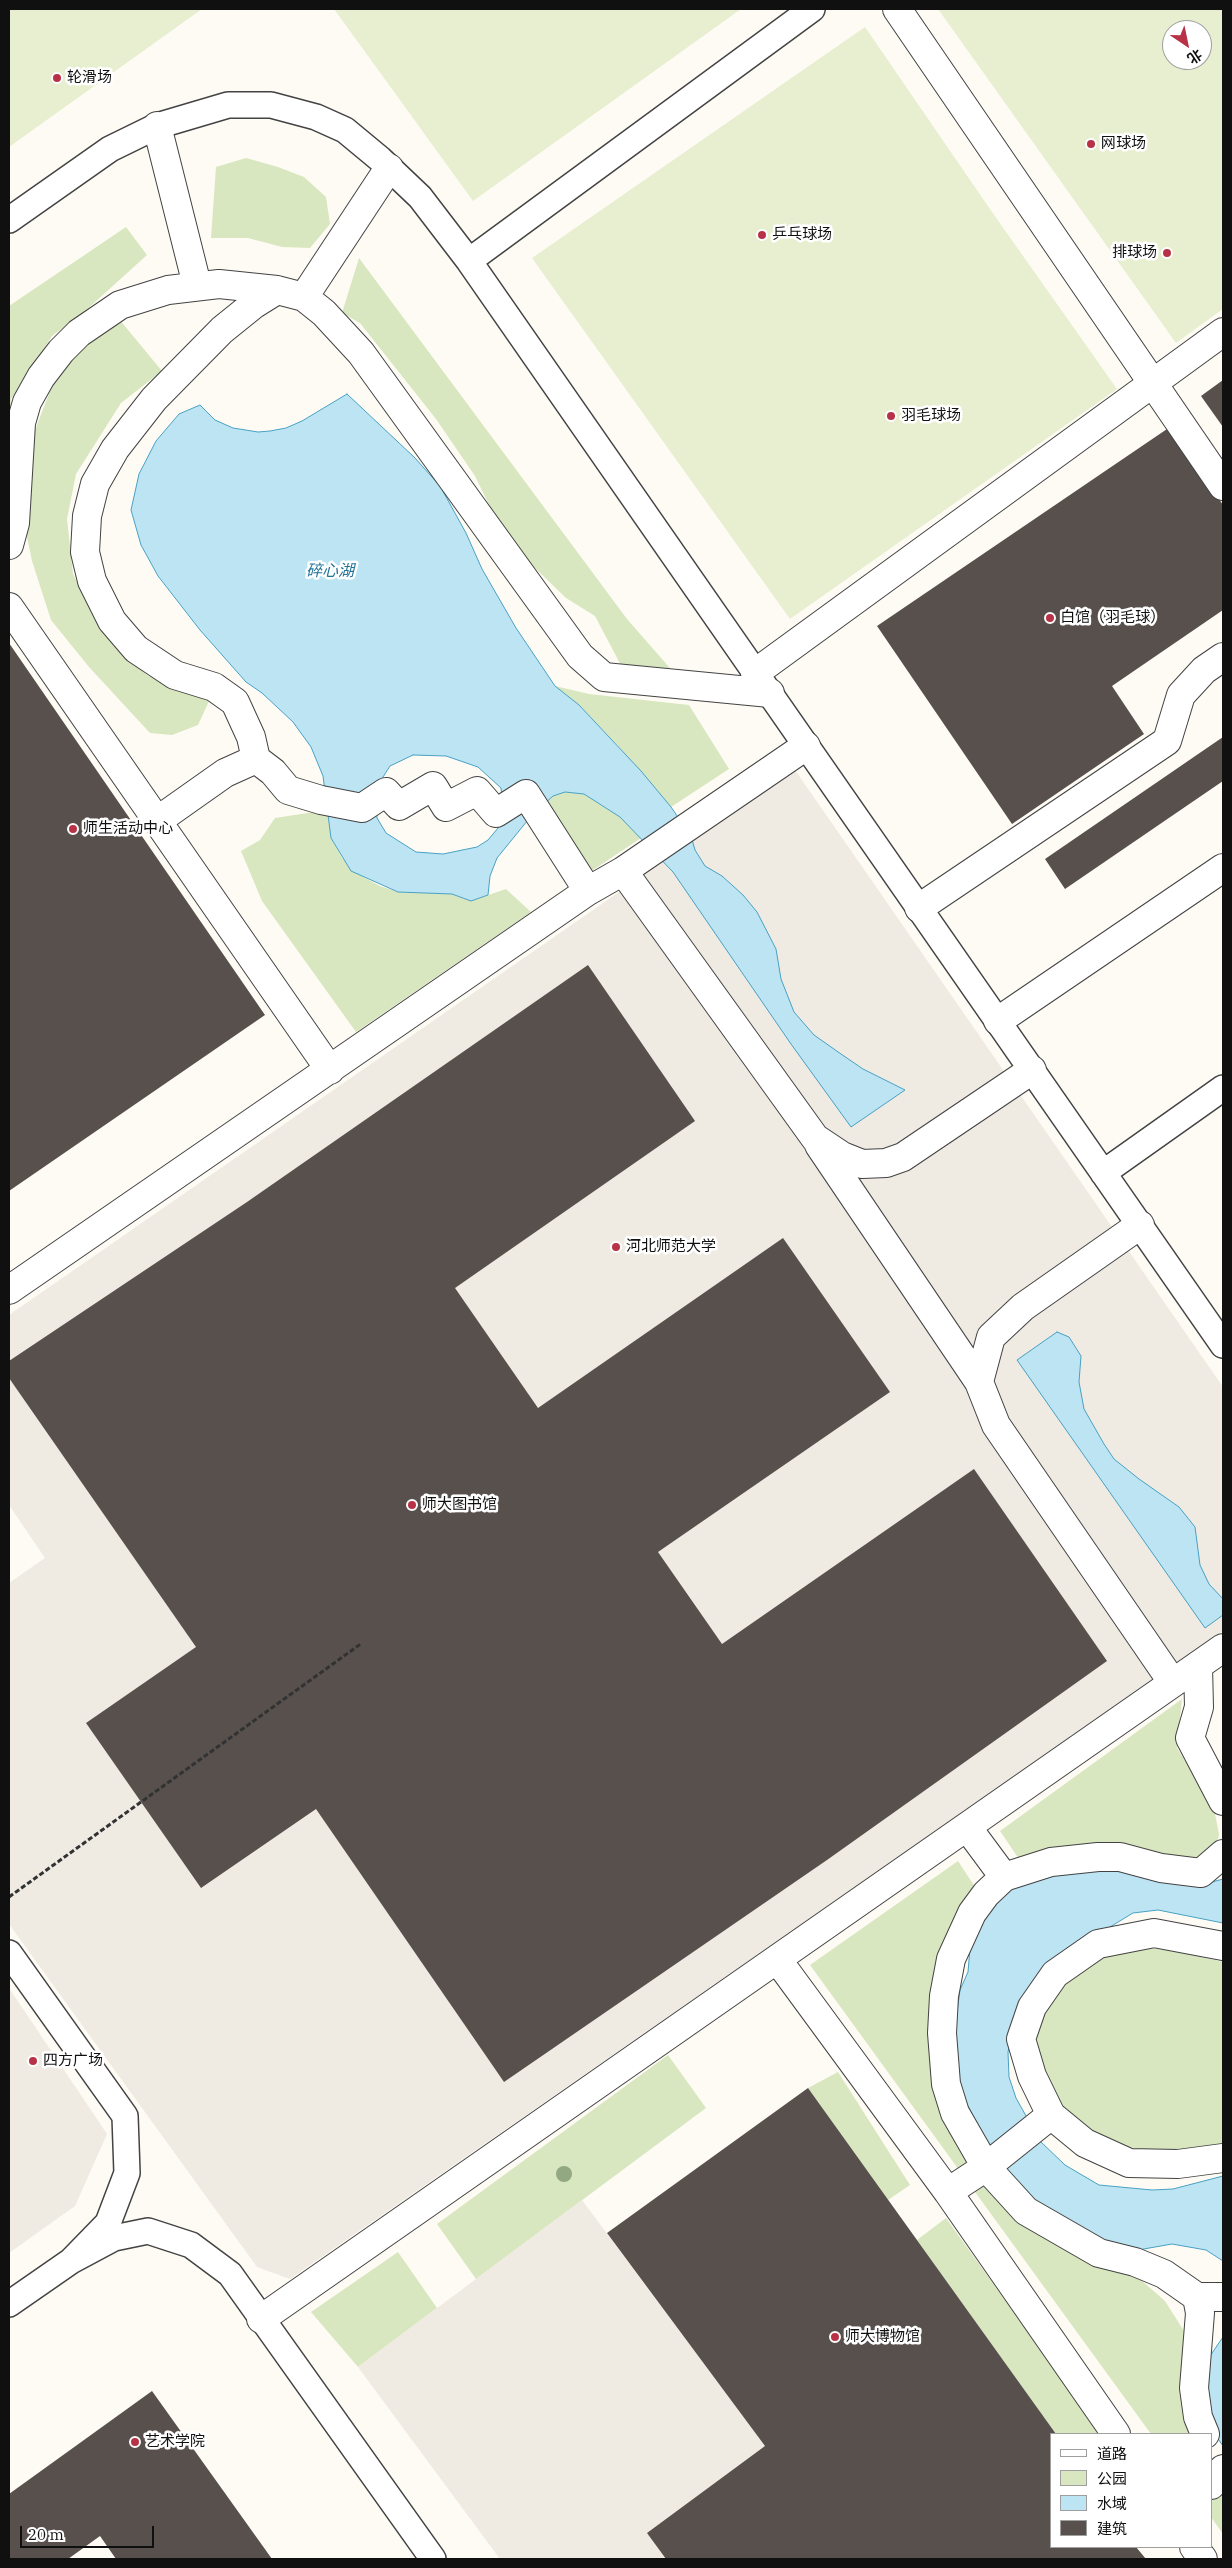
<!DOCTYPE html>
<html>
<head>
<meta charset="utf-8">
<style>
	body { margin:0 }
	#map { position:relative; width:1232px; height:2568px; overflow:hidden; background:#fefbf4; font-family:"IBM Plex Serif","Noto Sans SC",serif }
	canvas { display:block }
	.frame { position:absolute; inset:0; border:10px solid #101010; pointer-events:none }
	.legend { position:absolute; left:1050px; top:2433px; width:162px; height:115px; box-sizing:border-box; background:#fff; border:1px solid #9f9f9f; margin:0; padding:6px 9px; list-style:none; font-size:15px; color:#101010 }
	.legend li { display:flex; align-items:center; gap:10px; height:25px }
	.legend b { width:25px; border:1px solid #9f9f9f }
	.north { position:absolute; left:1162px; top:20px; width:50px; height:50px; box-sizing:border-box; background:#fff; border:1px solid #9f9f9f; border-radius:50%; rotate:146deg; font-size:14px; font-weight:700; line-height:20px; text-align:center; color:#101010 }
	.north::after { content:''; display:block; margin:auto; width:18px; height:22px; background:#b73147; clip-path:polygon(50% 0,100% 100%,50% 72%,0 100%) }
	.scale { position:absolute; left:20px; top:2526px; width:134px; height:22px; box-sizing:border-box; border:2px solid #101010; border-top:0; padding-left:6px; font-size:15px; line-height:18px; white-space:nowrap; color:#101010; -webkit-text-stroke:4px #fff; paint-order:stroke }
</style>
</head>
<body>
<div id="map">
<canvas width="1232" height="2568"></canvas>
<div class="frame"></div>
<ul class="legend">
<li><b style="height:6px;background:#fff"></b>道路</li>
<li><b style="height:14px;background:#d8e7bf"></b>公园</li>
<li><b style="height:14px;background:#bce4f2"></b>水域</li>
<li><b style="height:14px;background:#58504d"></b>建筑</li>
</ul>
<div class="north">北</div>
<div class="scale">20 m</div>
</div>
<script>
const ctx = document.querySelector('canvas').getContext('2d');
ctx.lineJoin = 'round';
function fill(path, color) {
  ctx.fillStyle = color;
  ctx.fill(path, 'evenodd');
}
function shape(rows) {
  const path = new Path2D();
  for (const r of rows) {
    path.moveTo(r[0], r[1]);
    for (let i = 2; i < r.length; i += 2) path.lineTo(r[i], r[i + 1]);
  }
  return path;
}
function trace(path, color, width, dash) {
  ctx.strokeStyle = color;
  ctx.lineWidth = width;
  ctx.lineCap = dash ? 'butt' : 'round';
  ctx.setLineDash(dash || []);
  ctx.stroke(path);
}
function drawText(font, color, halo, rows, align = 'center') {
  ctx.font = font + ' "IBM Plex Serif","Noto Sans SC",serif';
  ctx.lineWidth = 5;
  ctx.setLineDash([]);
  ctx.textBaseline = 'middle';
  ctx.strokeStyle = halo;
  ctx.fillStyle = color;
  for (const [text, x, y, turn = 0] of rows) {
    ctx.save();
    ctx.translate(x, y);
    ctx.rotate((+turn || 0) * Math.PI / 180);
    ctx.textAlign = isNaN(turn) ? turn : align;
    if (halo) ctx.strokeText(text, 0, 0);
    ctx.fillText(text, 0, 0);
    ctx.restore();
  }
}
const green = shape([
	[246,158,278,167,304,177,326,197,330,224,310,248,282,247,248,238,211,238,216,167],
	[126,227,147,255,84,312,52,336,11,399,9,434,9,306],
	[359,258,627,619,676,675,625,673,595,616,566,598,506,540,475,476,436,419,360,323,342,313],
	[119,319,162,371,121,403,76,474,67,519,73,574,94,616,115,647,148,676,211,697,198,725,172,735,150,733,89,667,51,620,32,561,24,523,27,451,55,378,87,341],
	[555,686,589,694,689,705,729,769,671,807,618,746,579,705],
	[565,792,584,794,620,817,641,838,572,884,543,804,553,796],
	[327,810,331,838,342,858,363,877,380,886,398,892,452,894,471,901,506,889,531,912,356,1032,262,901,241,851,260,840,275,818],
	[1182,1699,1177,1748,1213,1804,1219,1834,1216,1851,1200,1863,1023,1865,1000,1831],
	[958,1861,977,1890,929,2026,931,2069,942,2111,961,2152,989,2191,1025,2219,1108,2267,1141,2280,1165,2301,1184,2331,1193,2434,1151,2434,810,1965],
	[1123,1947,1171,1950,1223,1962,1223,2145,1198,2152,1152,2152,1125,2146,1074,2124,1040,2076,1035,2039,1043,2011,1060,1980,1088,1958],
	[668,2055,706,2108,476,2279,437,2224],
	[838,2072,910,2185,888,2200,808,2088],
	[946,2218,1101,2434,1056,2434,917,2240],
	[398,2252,437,2308,358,2367,311,2312],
	[1211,2463,1223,2478,1223,2534,1211,2517]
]);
const pitch = shape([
	[9,9,202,9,9,147],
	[334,9,741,9,473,201],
	[938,9,1223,9,1223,309,1176,343],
	[1172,30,1202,30,1202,60,1172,60],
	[865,27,992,212,1117,389,790,619,532,258]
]);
const plaza = shape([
	[795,770,1223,1387,1223,1631,290,2279,257,2267,9,1924,9,1583,45,1558,9,1505,9,1315],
	[9,1988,107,2134,75,2206,9,2253],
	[582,2200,765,2446,648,2533,666,2559,500,2559,358,2367]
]);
const water = shape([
	[347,394,415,458,440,486,466,533,482,569,516,628,555,686,579,705,641,771,671,807,691,836,695,850,705,866,722,876,743,895,757,912,776,949,781,979,794,1012,814,1035,841,1054,863,1069,905,1090,851,1127,791,1044,673,872,620,817,584,794,565,792,553,796,532,815,497,858,490,876,488,895,471,901,452,894,398,892,351,871,331,838,323,776,311,747,293,722,262,693,246,682,200,630,158,576,141,545,131,510,139,474,156,441,179,414,200,405,215,420,233,428,258,432,270,431,286,428,302,421,347,394],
	[413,755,446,756,478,767,501,788,504,814,498,828,488,840,477,847,443,854,416,852,386,833,377,818,376,788,390,766,413,755],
	[1057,1332,1069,1337,1081,1356,1079,1382,1084,1409,1104,1444,1114,1459,1139,1479,1179,1507,1195,1527,1200,1565,1209,1584,1223,1599,1223,1615,1205,1628,1017,1360,1057,1332],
	[1103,1867,1212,1882,1223,1879,1223,1923,1158,1910,1133,1913,1100,1933,1019,2009,1008,2052,1009,2077,1016,2098,1040,2141,1065,2165,1099,2185,1152,2190,1173,2189,1223,2176,1223,2261,1206,2250,1172,2244,1138,2250,1121,2249,1051,2218,997,2160,962,2095,957,2078,955,2040,957,2012,960,1990,968,1972,971,1936,978,1918,1024,1878,1103,1867],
	[1223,2337,1223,2446,1207,2423,1204,2372,1210,2356,1223,2337]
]);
const building = shape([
	[1223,380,1223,427,1201,396],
	[1170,427,1223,505,1223,610,1112,686,1144,734,1012,824,877,626],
	[9,643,265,1015,9,1191],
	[1223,737,1223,781,1065,889,1045,859],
	[588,965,695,1121,455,1288,538,1408,783,1238,890,1392,658,1552,722,1644,974,1469,1107,1661,827,1860,504,2082,316,1809,201,1888,86,1723,196,1647,9,1378,9,1361,247,1202],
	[808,2088,1056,2434,1051,2434,1051,2547,1136,2547,1146,2559,666,2559,647,2533,765,2446,607,2233],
	[152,2391,272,2559,116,2559,100,2536,68,2559,9,2559,9,2494]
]);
const path = shape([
	[9,1897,362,1643]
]);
const lane = shape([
	[9,220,110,149,157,126,228,105,271,105,316,117,345,130,380,159,420,197,469,261,1223,1345],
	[469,261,812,9],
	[1103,1173,1223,1088],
	[9,1953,125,2116,127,2173,108,2223,71,2261,9,2304],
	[71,2261,114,2238,148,2231,191,2245,230,2274,433,2559]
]);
const street = shape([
	[897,9,1223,486],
	[157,126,197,285],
	[304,297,389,168],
	[9,545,15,523,21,423,27,402,41,377,61,351,79,333,120,305,168,290,219,284,277,290,304,297,324,313,361,353,580,656,604,677,770,693],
	[9,607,330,1070],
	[755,673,1223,332],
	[256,759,251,737,235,702,214,687,175,675,136,649,112,621,92,581,85,552,87,516,95,484,115,449,154,399,222,330,253,305,277,290],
	[157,821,225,773,256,759,273,772,288,790,321,800,362,808,386,792,399,806,433,786,446,807,477,791,496,813,526,794,588,891],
	[623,871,815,1138,842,1156,862,1164,886,1163,903,1157,1032,1070],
	[919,908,1167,741,1181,695,1204,670,1223,657],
	[998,1021,1223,868],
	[819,1145,979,1382],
	[1140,1225,1023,1307,991,1337,979,1382,996,1425,1173,1683],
	[9,1290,588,891,623,871,806,746],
	[1198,1666,1199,1707,1190,1738,1223,1801],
	[967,1827,1004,1877,1051,1862,1098,1857,1120,1857,1161,1868,1201,1873,1223,1854],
	[777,1959,948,2192,1116,2434],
	[1051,2115,1085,2143,1129,2163,1178,2164,1223,2158],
	[948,2192,986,2167,955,2113,946,2084,942,2033,944,1996,951,1959,972,1913,986,1894,1004,1877],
	[1197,2297,1223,2297],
	[261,2319,1223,1648],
	[1205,2434,1198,2417,1194,2388,1200,2313,1197,2297,1164,2274,1135,2262,1099,2253,1026,2211,986,2167,1051,2115,1032,2076,1021,2039,1032,2007,1055,1974,1098,1944,1154,1933,1223,1946],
	[1211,2485,1223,2469],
	[1194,2547,1203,2559]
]);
const trees = [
	[564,2174]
];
const markers = [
	[57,78,5,"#b73147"],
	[1091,144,5,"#b73147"],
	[762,235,5,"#b73147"],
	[1167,253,5,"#b73147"],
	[891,416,5,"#b73147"],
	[1050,618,5,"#b73147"],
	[73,829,5,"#b73147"],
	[616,1247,5,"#b73147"],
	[412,1505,5,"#b73147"],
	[33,2061,5,"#b73147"],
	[835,2337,5,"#b73147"],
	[135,2442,5,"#b73147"]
];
const poiNames = [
	["轮滑场",67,78],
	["网球场",1101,144],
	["乒乓球场",772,235],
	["排球场",1157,253,"right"],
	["羽毛球场",901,416],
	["白馆（羽毛球）",1060,618],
	["师生活动中心",83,829],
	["河北师范大学",626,1247],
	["师大图书馆",422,1505],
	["四方广场",43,2061],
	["师大博物馆",845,2337],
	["艺术学院",145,2442]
];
const waterNames = [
	["碎心湖",330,571]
];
fill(green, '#d8e7bf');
fill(pitch, '#e8efd0');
fill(plaza, '#efeae2');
fill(water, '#bce4f2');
trace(water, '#48a1c4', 1);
fill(building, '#58504d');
trace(lane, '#434343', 28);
trace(street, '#434343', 30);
trace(path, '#323232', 3, [5, 2.5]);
trace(lane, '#fff', 25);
trace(street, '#fff', 28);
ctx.fillStyle = '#92a882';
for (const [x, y] of trees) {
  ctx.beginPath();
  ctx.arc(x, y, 8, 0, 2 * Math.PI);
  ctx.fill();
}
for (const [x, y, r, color] of markers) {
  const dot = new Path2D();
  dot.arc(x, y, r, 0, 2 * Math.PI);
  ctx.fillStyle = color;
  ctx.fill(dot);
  trace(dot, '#fff', 2);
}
drawText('15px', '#101010', '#fff', poiNames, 'left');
drawText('italic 16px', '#21739a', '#fff', waterNames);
</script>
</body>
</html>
